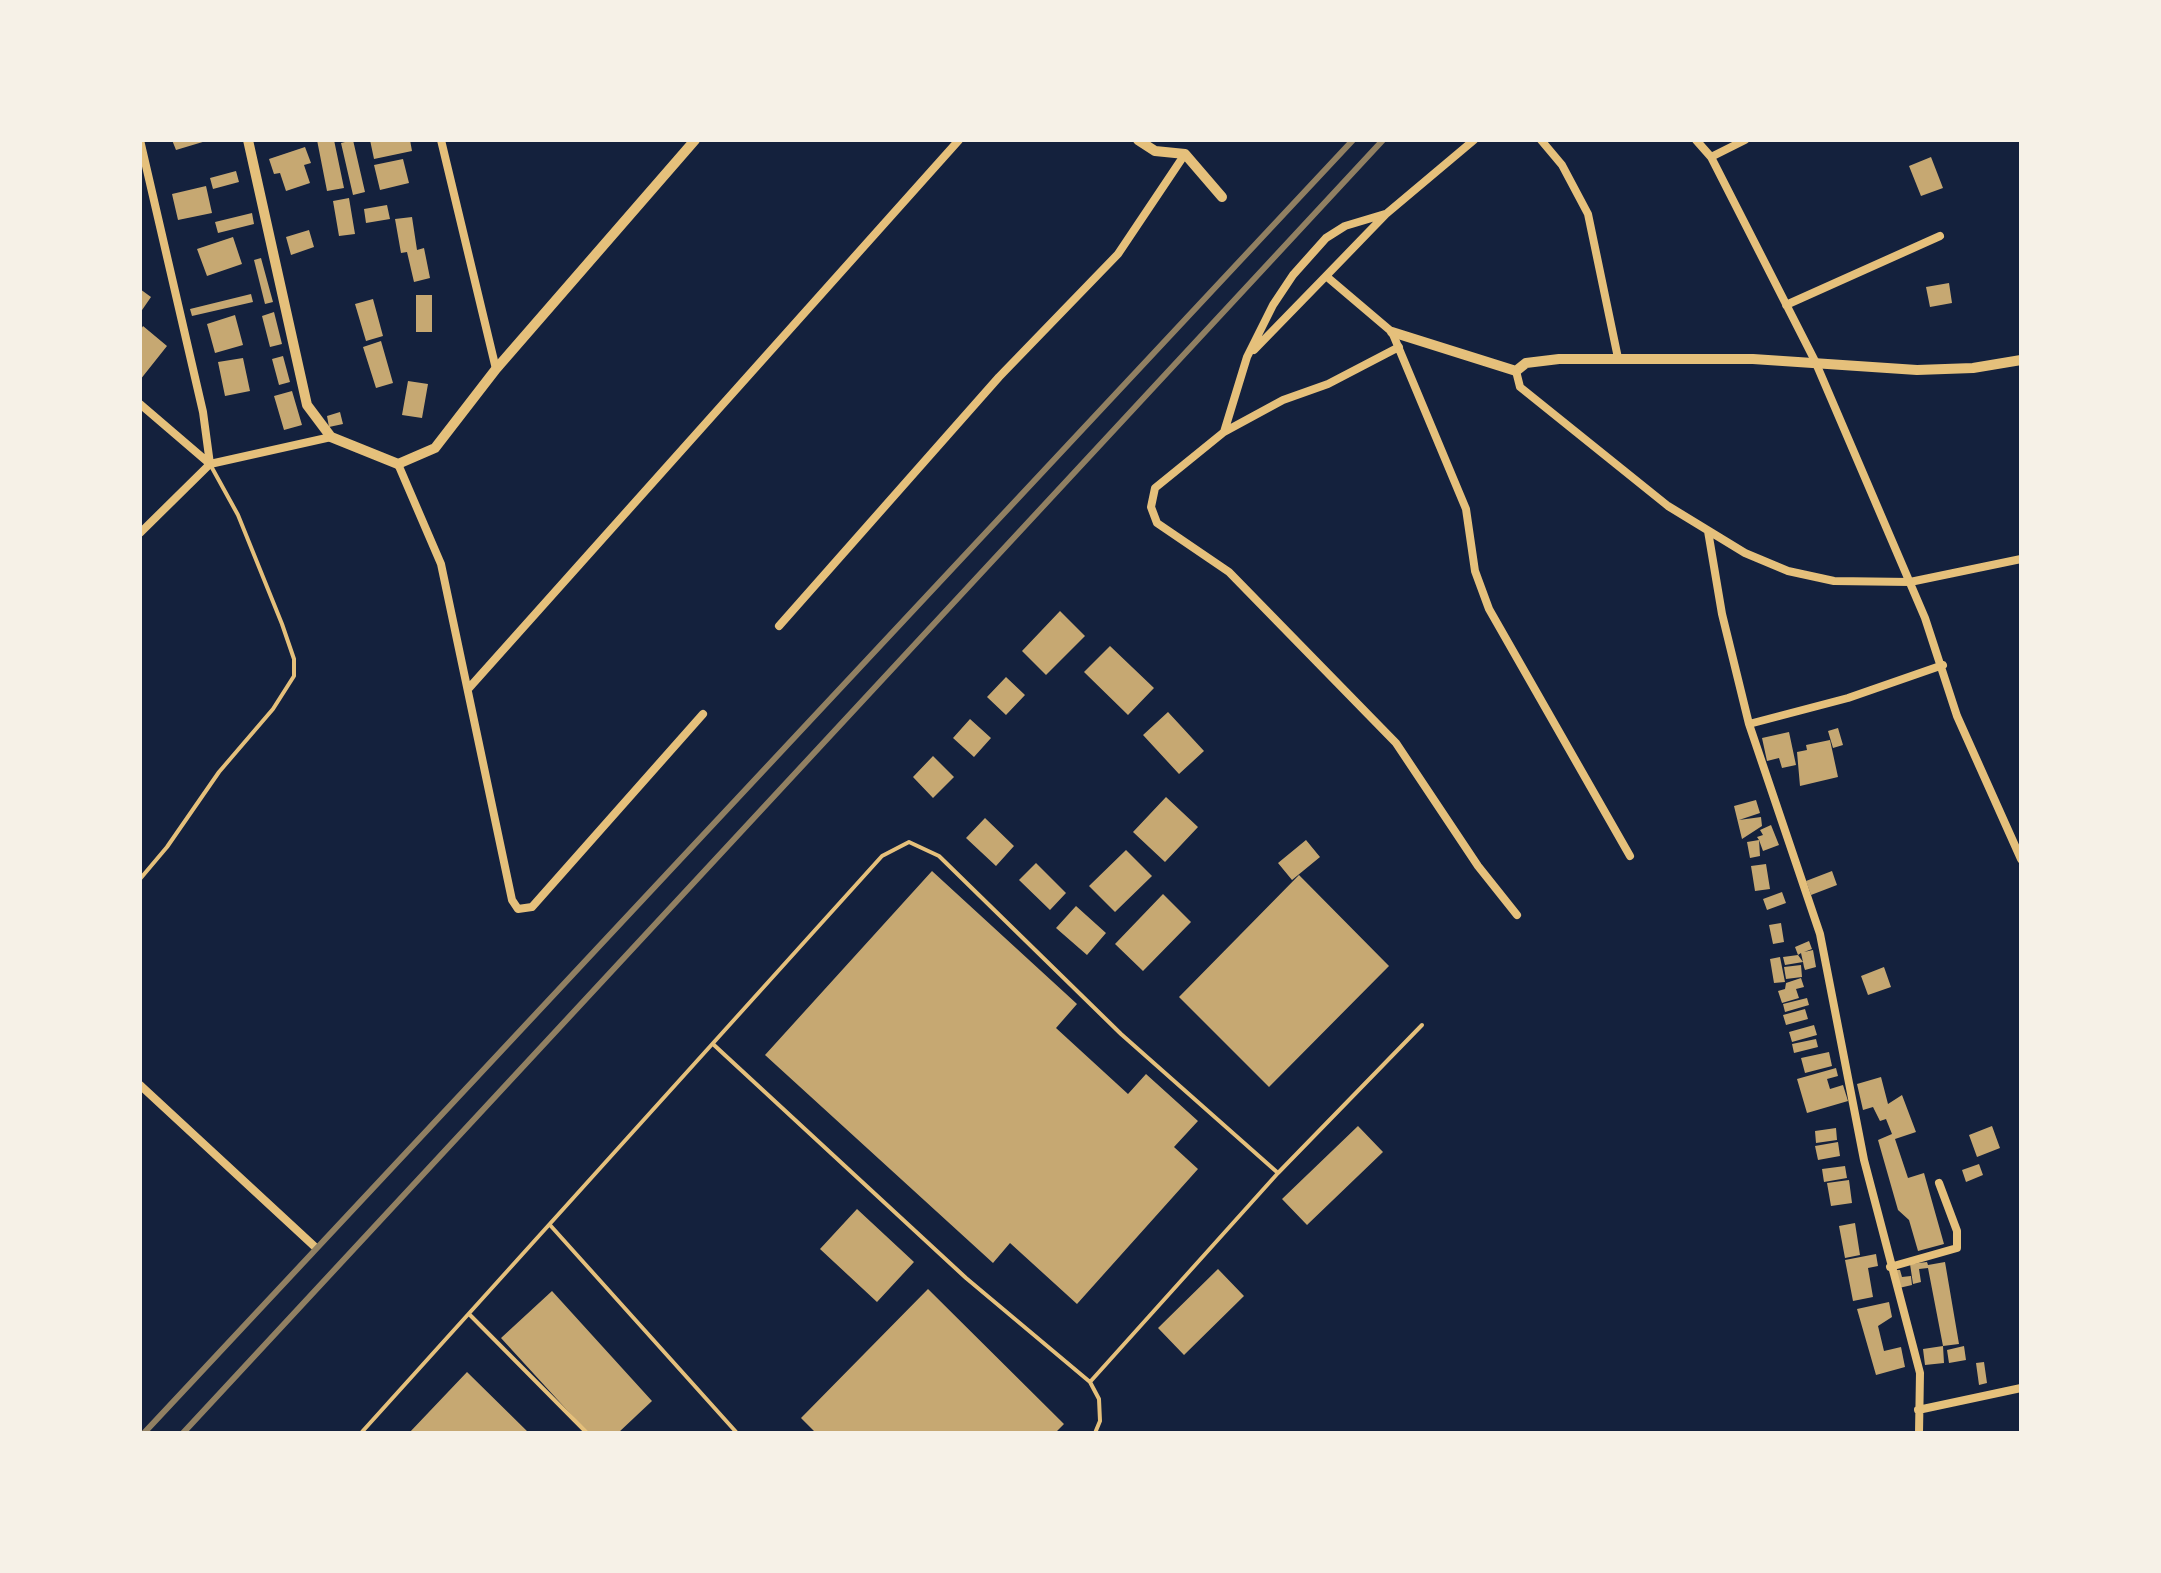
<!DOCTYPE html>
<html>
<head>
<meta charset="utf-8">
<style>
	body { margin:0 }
	#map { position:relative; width:2161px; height:1573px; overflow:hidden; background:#14213d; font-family:"Sofia Sans Condensed",sans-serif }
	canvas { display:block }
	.frame { position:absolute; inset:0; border:142px solid #f6f1e7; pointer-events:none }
</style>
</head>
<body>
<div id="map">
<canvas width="2161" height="1573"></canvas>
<div class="frame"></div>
</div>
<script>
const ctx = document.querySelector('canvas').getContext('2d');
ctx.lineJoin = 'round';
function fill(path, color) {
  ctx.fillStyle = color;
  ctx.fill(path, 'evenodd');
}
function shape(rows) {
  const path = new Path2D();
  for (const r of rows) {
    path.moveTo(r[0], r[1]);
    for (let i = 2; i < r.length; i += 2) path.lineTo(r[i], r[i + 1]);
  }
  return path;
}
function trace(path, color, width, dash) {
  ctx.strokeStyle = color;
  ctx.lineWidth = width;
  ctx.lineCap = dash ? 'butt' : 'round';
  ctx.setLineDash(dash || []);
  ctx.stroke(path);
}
const building = shape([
	[172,140,206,140,206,141,176,150],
	[317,140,334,140,344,188,327,191],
	[353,140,365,192,353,195,341,143],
	[370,140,410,140,412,151,374,159],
	[305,147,311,163,304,165,310,183,286,191,280,173,274,174,269,159],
	[1931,157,1943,188,1921,196,1909,166],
	[403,159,409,183,380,190,374,165],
	[236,171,239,182,213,189,210,178],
	[206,186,212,213,178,220,172,194],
	[349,198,355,234,339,236,333,201],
	[387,205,390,219,366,223,364,209],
	[252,213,254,224,218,233,215,222],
	[412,217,417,250,424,248,430,278,414,282,407,252,401,253,395,219],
	[309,230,314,247,291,255,286,237],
	[233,237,242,264,207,276,197,249],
	[261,258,273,302,265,304,254,260],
	[1949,283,1952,303,1930,307,1926,287],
	[140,289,151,297,140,313],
	[251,294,253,302,192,316,190,309],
	[416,295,432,295,432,332,416,332],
	[373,299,383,336,366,341,355,304],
	[274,312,282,344,270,347,262,316],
	[235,315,243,345,215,353,207,324],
	[143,326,167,346,140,380,140,331],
	[381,341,393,383,376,388,363,347],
	[283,356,290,382,279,385,272,359],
	[243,358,250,391,225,396,218,362],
	[408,381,428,384,422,418,402,415],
	[292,391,302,425,284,430,274,396],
	[340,412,343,424,329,427,327,416],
	[1060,611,1085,636,1046,675,1022,651],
	[1110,646,1154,688,1128,715,1084,672],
	[1006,677,1025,695,1006,715,987,697],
	[1168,712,1204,751,1179,774,1143,735],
	[970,719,991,738,974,757,953,738],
	[1838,728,1843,745,1833,748,1828,731],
	[1789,732,1796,765,1782,768,1779,758,1767,761,1762,738],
	[1830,740,1838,777,1800,786,1797,752,1807,750,1806,745],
	[933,756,954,777,933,798,913,777],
	[1166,797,1198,827,1165,862,1133,832],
	[1756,800,1760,813,1739,820,1761,817,1762,826,1742,839,1734,806],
	[985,818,1014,846,996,866,966,838],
	[1771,825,1779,845,1763,851,1759,840,1760,856,1750,858,1747,842,1759,840,1757,837,1763,835,1760,830],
	[1306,840,1320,857,1292,880,1278,863],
	[1126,850,1152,876,1115,912,1089,886],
	[1036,863,1066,893,1050,910,1019,880],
	[1766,864,1770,889,1755,891,1751,866],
	[932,871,1077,1004,1056,1028,1128,1094,1146,1074,1198,1121,1174,1147,1198,1169,1077,1304,1010,1243,993,1263,765,1055],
	[1832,871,1837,885,1811,895,1806,881],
	[1299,875,1389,966,1269,1087,1179,997],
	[1782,892,1786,903,1767,910,1763,899],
	[1163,894,1191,922,1143,971,1115,944],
	[1076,906,1106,933,1087,955,1056,928],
	[1781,923,1784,942,1773,944,1769,925],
	[1809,941,1812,949,1804,952,1813,950,1816,967,1805,970,1804,967,1803,962,1801,953,1798,955,1803,962,1785,965,1783,957,1798,955,1795,947],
	[1780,957,1785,982,1774,983,1770,959],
	[1801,965,1802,977,1786,979,1784,967],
	[1884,967,1891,987,1868,995,1861,976],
	[1801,978,1804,987,1796,989,1799,998,1782,1003,1778,991,1785,989,1786,983],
	[1807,998,1809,1005,1785,1012,1783,1004],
	[1805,1009,1808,1019,1786,1025,1783,1015],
	[1814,1025,1817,1035,1792,1042,1789,1032],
	[1816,1039,1818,1047,1794,1053,1792,1044],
	[1829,1052,1832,1066,1805,1073,1801,1058],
	[1836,1068,1838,1076,1827,1079,1830,1089,1843,1085,1848,1101,1807,1113,1797,1079],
	[1881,1077,1888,1104,1902,1095,1916,1132,1895,1139,1908,1178,1924,1173,1944,1244,1918,1251,1909,1220,1898,1210,1878,1140,1892,1134,1886,1119,1880,1121,1873,1107,1863,1110,1857,1084],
	[1358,1126,1383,1152,1307,1225,1282,1199],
	[1992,1126,2000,1148,1977,1157,1969,1135],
	[1836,1128,1837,1140,1816,1143,1815,1131],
	[1838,1142,1840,1156,1818,1160,1815,1146],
	[1979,1164,1983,1175,1966,1182,1962,1170],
	[1845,1166,1847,1178,1824,1182,1822,1169],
	[1849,1180,1852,1203,1831,1206,1827,1183],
	[857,1209,914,1262,877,1302,820,1249],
	[1855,1223,1860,1255,1845,1258,1839,1226],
	[1876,1254,1878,1266,1868,1268,1873,1297,1853,1301,1845,1260],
	[1927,1262,1928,1265,1945,1262,1959,1344,1943,1346,1928,1268,1919,1269,1921,1282,1913,1284,1910,1264],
	[1218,1269,1244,1296,1184,1355,1158,1328],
	[1896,1270,1900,1270,1902,1277,1911,1276,1912,1285,1899,1288],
	[928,1289,1064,1424,1055,1433,816,1433,801,1418],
	[552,1291,652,1401,618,1433,588,1433,501,1338],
	[1889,1302,1892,1317,1878,1326,1884,1351,1901,1347,1905,1367,1876,1375,1857,1309],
	[1943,1346,1944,1363,1925,1365,1923,1349],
	[1964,1346,1966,1360,1949,1363,1947,1350],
	[1984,1362,1987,1383,1979,1385,1976,1363],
	[467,1372,529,1433,409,1433]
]);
const service = shape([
	[140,879,167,847,219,772,273,709,294,676,294,659,282,624,238,515,211,466],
	[714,1045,966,1278,1090,1382,1099,1399,1100,1421,1095,1433],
	[550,1225,737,1433],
	[469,1314,587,1433],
	[1090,1382,1278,1173,1422,1025],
	[361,1433,882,856,909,842,939,856,1121,1034,1278,1173]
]);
const minor = shape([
	[140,140,203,412,210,464,140,533],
	[441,140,496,369],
	[1474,140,1386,214,1326,276,1392,332,1466,509,1475,571,1489,609,1630,856],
	[1541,140,1562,165,1588,214,1618,358],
	[1696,140,1711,157,1815,361,1925,618,1957,716,2021,859],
	[1711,157,1745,140],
	[1786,305,1940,236],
	[1399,347,1328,384,1283,400,1224,432,1155,488,1151,507,1157,523,1229,572,1396,743,1478,866,1517,915],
	[1254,350,1326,276],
	[1516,371,1520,387,1668,506,1745,553,1788,571,1834,581,1910,582,2021,559],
	[140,404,210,464,331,437],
	[1224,432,1247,357,1273,305,1293,275,1326,238,1345,226,1385,214],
	[398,464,441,564,512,900,518,909,532,907,703,714],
	[1708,531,1722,614,1749,724,1820,934,1864,1160,1920,1373,1919,1433],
	[779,626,999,377,1118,254,1185,154],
	[469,688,959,140],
	[1749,724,1848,698,1943,665],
	[140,1085,314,1246],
	[1890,1267,1957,1248,1957,1231,1939,1183],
	[1918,1410,2021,1388]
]);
const tertiary = shape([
	[248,140,307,405,331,437,398,464,435,448,496,369,695,140],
	[1138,140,1155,151,1185,154,1222,197],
	[1392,332,1516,371,1526,363,1559,359,1753,359,1917,370,1973,368,2021,360]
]);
const rail = shape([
	[144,1433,1353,140],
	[183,1433,1383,140]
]);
fill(building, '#c6a872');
trace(service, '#e5c07b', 4);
trace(minor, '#e5c07b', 8);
trace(tertiary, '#e5c07b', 10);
trace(rail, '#918062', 6);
</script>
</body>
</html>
